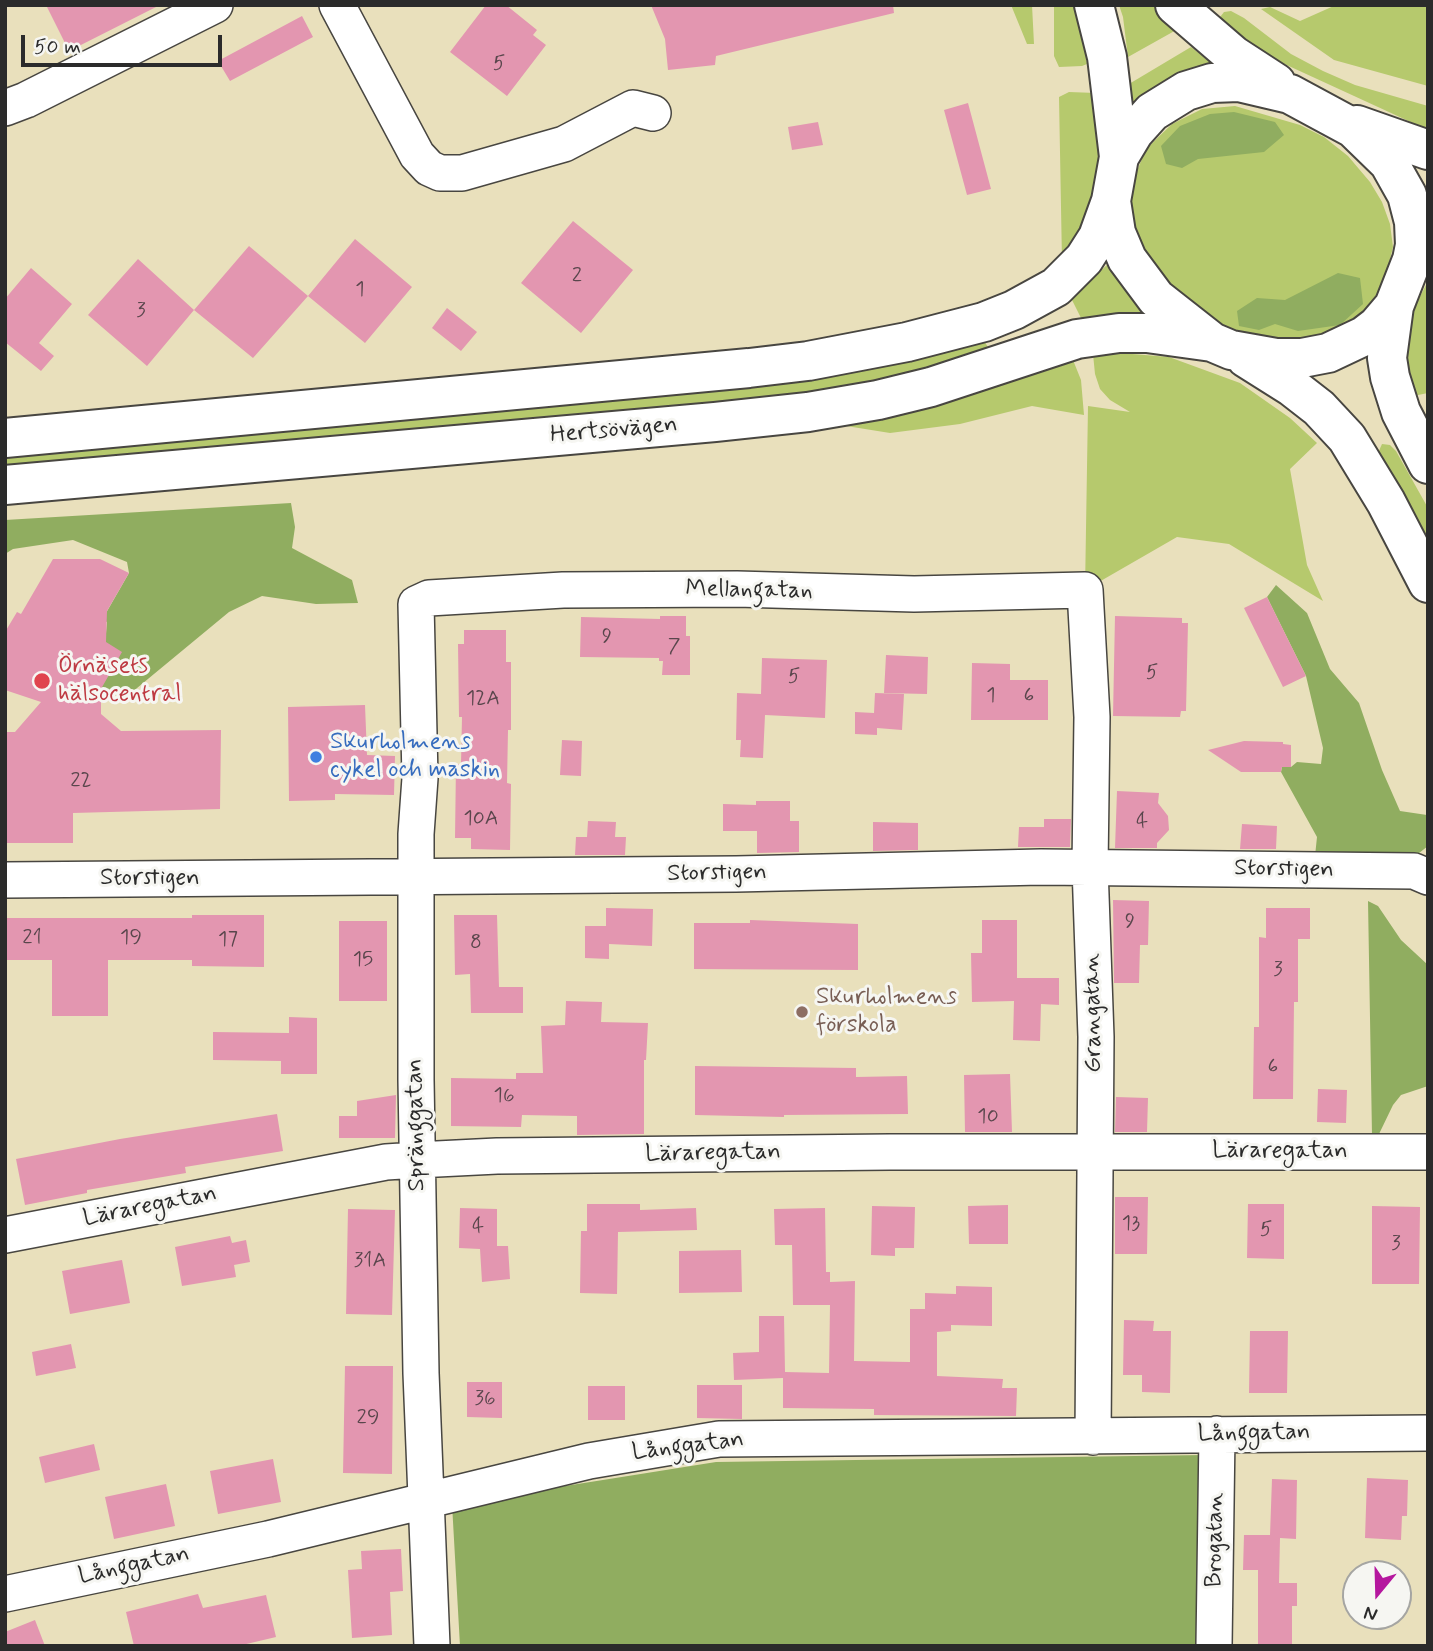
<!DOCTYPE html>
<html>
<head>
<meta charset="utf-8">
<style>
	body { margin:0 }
	#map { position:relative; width:1433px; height:1651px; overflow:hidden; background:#e9e0bc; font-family:Mynerve,sans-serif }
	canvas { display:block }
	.frame { position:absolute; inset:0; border:7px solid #2b2b2b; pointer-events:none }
	.north { position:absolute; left:1342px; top:1560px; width:70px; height:70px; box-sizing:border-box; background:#f6f6f2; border:2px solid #a5a5a2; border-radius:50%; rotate:199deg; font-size:19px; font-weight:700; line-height:28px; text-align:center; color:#2b2b2b }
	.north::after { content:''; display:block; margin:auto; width:24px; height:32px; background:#b5179e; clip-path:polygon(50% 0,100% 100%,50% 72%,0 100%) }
	.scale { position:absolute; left:21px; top:35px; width:201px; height:32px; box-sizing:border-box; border:4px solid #2b2b2b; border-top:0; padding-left:9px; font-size:21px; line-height:24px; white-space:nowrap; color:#2b2b2b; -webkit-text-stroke:5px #f6f6f2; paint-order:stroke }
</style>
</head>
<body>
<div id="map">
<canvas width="1433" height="1651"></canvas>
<div class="frame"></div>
<div class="north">N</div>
<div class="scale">50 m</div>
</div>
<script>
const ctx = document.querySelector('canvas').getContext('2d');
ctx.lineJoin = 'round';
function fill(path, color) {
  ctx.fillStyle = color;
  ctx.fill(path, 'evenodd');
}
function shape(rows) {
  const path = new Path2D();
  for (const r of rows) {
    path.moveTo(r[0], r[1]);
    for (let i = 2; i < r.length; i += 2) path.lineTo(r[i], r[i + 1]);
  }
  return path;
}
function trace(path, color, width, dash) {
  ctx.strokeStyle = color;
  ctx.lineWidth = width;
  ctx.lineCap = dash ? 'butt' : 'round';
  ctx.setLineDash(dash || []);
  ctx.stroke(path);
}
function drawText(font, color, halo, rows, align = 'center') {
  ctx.font = font + ' Mynerve,sans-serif';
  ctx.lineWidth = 6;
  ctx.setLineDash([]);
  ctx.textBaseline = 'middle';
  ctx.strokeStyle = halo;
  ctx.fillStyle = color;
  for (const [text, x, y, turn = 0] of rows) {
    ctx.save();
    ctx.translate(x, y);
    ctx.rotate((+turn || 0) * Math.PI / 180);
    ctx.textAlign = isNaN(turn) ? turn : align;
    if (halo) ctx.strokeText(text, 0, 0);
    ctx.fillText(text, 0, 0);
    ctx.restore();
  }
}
const green = shape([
	[1011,5,1032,5,1034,44,1027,44],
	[1054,5,1075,5,1082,27,1087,64,1082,66,1059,67,1054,56],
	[1119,5,1156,5,1178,29,1128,57,1123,17],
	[1336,5,1428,5,1428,86,1334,60,1261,9,1270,7,1300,21],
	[1231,11,1244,18,1291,54,1323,71,1355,85,1428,106,1428,130,1254,50,1217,21,1224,12],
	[1191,47,1215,66,1130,111,1129,84],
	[1069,92,1096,93,1099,183,1092,220,1062,262,1059,97],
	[1235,106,1300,125,1324,137,1348,156,1370,182,1382,202,1390,224,1393,247,1385,280,1370,307,1345,328,1314,342,1273,343,1231,330,1190,306,1144,258,1133,231,1130,205,1134,178,1146,149,1172,124,1202,109],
	[1108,264,1124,289,1149,313,1113,314,1081,318,1071,298],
	[1428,281,1428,393,1413,396,1407,368,1406,346,1411,314],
	[984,341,988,347,979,354,924,370,829,392,396,434,5,466,5,450,672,395,813,380,914,361],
	[1120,353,1169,357,1240,383,1290,418,1317,443,1290,469,1307,565,1323,601,1229,544,1177,537,1085,590,1088,406,1130,412,1110,400,1100,389,1095,374,1093,354],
	[1073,360,1081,380,1084,415,1032,406,960,424,890,433,840,425],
	[1382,444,1390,445,1396,451,1428,508,1428,538,1406,497,1378,453]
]);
const forest = shape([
	[1234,112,1275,122,1284,135,1264,152,1198,159,1182,168,1166,164,1161,146,1180,126,1210,114],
	[1338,273,1360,278,1363,304,1340,325,1298,331,1275,324,1259,330,1239,326,1237,311,1257,298,1285,300],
	[291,503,295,527,292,548,352,580,358,603,316,604,262,596,229,612,131,693,101,689,107,622,102,620,129,573,127,562,73,540,13,549,5,554,5,520],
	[1276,585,1307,613,1330,669,1359,703,1382,770,1400,811,1427,815,1428,846,1414,857,1315,856,1317,837,1281,772,1282,767,1291,767,1297,762,1321,764,1323,748,1306,676,1267,597],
	[1368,901,1378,906,1401,940,1428,965,1428,1086,1401,1095,1393,1105,1379,1134,1372,1135],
	[1205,1455,1204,1646,460,1646,452,1504,716,1462]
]);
const building = shape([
	[46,5,160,5,69,51],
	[486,5,506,5,537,30,533,35,546,45,507,96,450,52],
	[651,5,893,5,894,13,716,56,715,65,668,70,665,39],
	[302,16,313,37,230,81,218,61],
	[968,103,991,189,967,195,944,110],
	[818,122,823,145,792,150,788,127],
	[573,221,633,270,581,333,521,283],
	[355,239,412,287,365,343,308,296],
	[249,246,308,296,253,358,194,310],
	[138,259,194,310,147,366,88,315],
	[31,268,72,304,39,343,54,356,41,371,5,342,5,299],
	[447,308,477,332,461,351,432,328],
	[53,559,100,559,129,573,107,611,106,642,122,652,101,689,101,714,121,731,221,730,220,809,73,813,73,843,5,843,5,732,15,732,41,702,5,690,5,632,17,612,21,614],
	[1267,597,1306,676,1283,687,1244,608],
	[660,616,686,616,686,636,690,636,690,675,662,675,663,661,659,661,659,658,580,657,581,617,660,619],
	[1115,616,1182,618,1182,623,1188,623,1186,711,1181,711,1180,717,1113,716],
	[464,630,506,630,506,662,511,662,511,730,508,730,507,783,511,784,510,850,471,849,471,838,455,838,456,764,461,764,462,717,459,717,458,644,464,644],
	[886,655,928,657,927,694,884,693],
	[762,658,827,660,825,718,765,715,763,758,740,757,741,740,736,740,737,693,761,694],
	[972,663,1010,664,1010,680,1048,680,1048,720,971,720],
	[875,693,904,694,902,730,877,728,877,735,855,734,855,712,874,713],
	[365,705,367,755,395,756,394,795,335,794,335,800,289,801,288,707],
	[562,740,582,741,581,776,560,775],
	[1244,741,1283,742,1283,744,1291,745,1291,767,1282,767,1281,772,1241,772,1208,750],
	[1117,791,1159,793,1158,803,1168,816,1169,830,1157,843,1157,848,1115,848],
	[756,801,790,801,790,821,799,821,799,852,757,853,757,831,723,831,723,804,756,805],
	[1044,819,1071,819,1070,847,1018,847,1019,827,1044,827],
	[588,821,616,822,615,837,626,837,625,855,575,855,576,837,587,837],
	[873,822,918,823,918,850,873,851],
	[1242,824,1277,826,1276,849,1240,849],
	[1113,900,1149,901,1148,945,1140,945,1139,983,1114,983],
	[606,908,653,909,652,946,609,944,609,959,585,958,585,926,606,926],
	[1266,908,1310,908,1310,939,1298,939,1298,1002,1294,1002,1293,1099,1253,1099,1254,1027,1259,1027,1259,937,1266,938],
	[192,915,264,915,264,967,192,966,192,960,108,960,108,1016,52,1016,52,960,5,960,5,918,192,918],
	[454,915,497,915,499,987,523,987,523,1013,471,1013,470,974,455,975],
	[750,920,858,924,858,970,694,969,694,923,750,923],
	[982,920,1017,920,1017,978,1059,978,1059,1005,1041,1004,1040,1041,1013,1040,1014,1001,972,1002,971,953,982,953],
	[339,921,387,921,387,1001,339,1001],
	[566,1001,602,1002,601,1022,648,1023,646,1060,644,1060,644,1134,577,1135,577,1116,522,1115,521,1127,451,1126,451,1078,516,1079,516,1073,543,1073,541,1026,565,1025],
	[289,1017,317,1018,317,1074,281,1074,281,1061,213,1060,213,1032,289,1033],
	[695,1066,856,1068,856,1077,907,1076,908,1114,784,1115,784,1117,695,1115],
	[1010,1074,1012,1132,965,1132,964,1075],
	[1318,1089,1347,1090,1346,1123,1317,1122],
	[396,1095,395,1138,339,1138,339,1116,357,1116,357,1101],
	[1116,1097,1148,1098,1147,1132,1115,1132],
	[277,1114,283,1151,185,1167,186,1173,87,1190,87,1193,25,1205,16,1159,120,1139],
	[1115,1197,1148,1197,1147,1254,1115,1254],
	[587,1204,640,1204,640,1210,696,1208,697,1230,618,1232,617,1294,580,1293,581,1231,587,1231],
	[1248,1204,1284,1204,1284,1259,1247,1258],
	[1008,1205,1008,1244,969,1244,968,1206],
	[872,1206,915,1207,914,1248,895,1248,895,1256,871,1255],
	[1372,1206,1420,1207,1419,1284,1372,1284],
	[460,1208,497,1209,497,1246,508,1246,510,1279,482,1282,480,1249,459,1248],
	[825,1208,826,1272,830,1272,830,1282,855,1281,854,1361,910,1362,910,1309,925,1309,925,1293,956,1294,956,1286,992,1287,992,1326,951,1325,951,1331,937,1332,937,1376,1003,1379,1002,1388,1017,1388,1016,1416,874,1415,874,1409,783,1408,783,1378,734,1380,733,1353,759,1352,759,1316,784,1316,785,1372,829,1373,830,1305,793,1305,792,1245,775,1245,774,1209],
	[348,1209,395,1210,392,1315,346,1314],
	[230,1236,232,1243,246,1240,250,1262,234,1265,236,1277,182,1286,175,1247],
	[741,1250,742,1292,679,1293,679,1251],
	[122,1260,130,1303,70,1314,62,1271],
	[1124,1320,1154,1321,1153,1331,1171,1331,1170,1393,1142,1392,1142,1375,1123,1375],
	[1250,1331,1288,1331,1287,1393,1249,1393],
	[71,1344,76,1368,36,1376,32,1352],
	[345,1366,393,1366,392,1474,343,1473],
	[467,1382,502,1382,502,1418,467,1417],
	[697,1385,742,1385,742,1419,697,1418],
	[588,1386,625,1386,625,1420,588,1420],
	[94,1444,100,1470,45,1483,39,1457],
	[273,1459,281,1502,218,1514,210,1471],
	[1367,1478,1408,1480,1407,1516,1402,1516,1401,1540,1365,1538],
	[1272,1479,1297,1480,1296,1539,1280,1538,1279,1583,1297,1583,1297,1606,1292,1606,1292,1646,1258,1646,1258,1570,1243,1570,1244,1535,1270,1535],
	[166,1484,175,1526,114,1539,105,1497],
	[401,1549,403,1591,390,1592,392,1635,352,1638,348,1570,362,1569,361,1551],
	[198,1594,203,1608,266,1595,276,1637,238,1646,134,1646,126,1612],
	[35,1620,45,1646,5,1646,5,1632]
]);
const minor = shape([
	[337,5,417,155,429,168,440,173,462,173,564,144,633,108,653,113],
	[5,108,26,100,215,5],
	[5,880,736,874,1041,867,1414,871,1428,877],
	[5,1235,386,1162,417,1160,497,1156,890,1152,1428,1152],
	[5,1594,268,1539,589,1461,719,1439,1428,1433],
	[432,1646,421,1373,416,1080,416,834,420,778,416,604,429,598,563,590,737,589,914,594,1085,590,1092,717,1090,867,1096,1037,1093,1437],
	[1214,1646,1217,1434]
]);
const major = shape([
	[1094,5,1107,57,1119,157],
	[1175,5,1233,55,1276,83],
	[1239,82,1290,94,1353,128,1389,163,1407,195,1414,222,1415,245,1412,260,1394,306,1377,326,1364,336,1328,353,1302,358,1276,358,1231,350,1212,342,1156,298,1127,259,1116,233,1111,201,1119,157,1134,132,1152,112,1186,91,1212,83,1239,82],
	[1357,125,1428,150],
	[1394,306,1387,358,1390,377,1401,412,1428,464],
	[1246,358,1292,387,1319,408,1347,438,1386,502,1428,583],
	[5,438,749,368,808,361,907,342,984,322,1014,310,1056,287,1084,259,1098,237,1111,201],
	[5,485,715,422,808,412,878,400,931,387,1077,339,1119,333,1147,333,1212,342]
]);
const markers = [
	[42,681,9,"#e0444e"],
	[316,757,7,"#3f7fe0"],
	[802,1012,7,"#8d6e63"]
];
const numberNames = [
	["5",499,65],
	["2",577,277],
	["1",360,291],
	["3",141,312],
	["9",607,638],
	["7",674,648],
	["5",1152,674],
	["5",794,678],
	["1",991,697],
	["6",1029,697],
	["12A",483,700],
	["22",81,782],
	["10A",481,820],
	["4",1142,823],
	["9",1130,923],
	["21",32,939],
	["19",131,939],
	["17",228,941],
	["8",476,944],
	["15",363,961],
	["3",1278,971],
	["6",1273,1068],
	["16",504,1097],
	["10",988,1118],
	["13",1131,1225],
	["4",478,1228],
	["5",1266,1231],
	["3",1396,1245],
	["31A",370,1262],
	["36",485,1400],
	["29",368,1419]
];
const streetNames = [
	["Hertsövägen",614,431,-5],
	["Mellangatan",749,591,1],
	["Storstigen",1284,870,1],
	["Storstigen",717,874,-1],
	["Storstigen",150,879],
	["Grangatan",1094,1013,-91],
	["Spränggatan",417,1125,-91],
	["Läraregatan",1280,1152],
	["Läraregatan",713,1154,-1],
	["Läraregatan",150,1207,-11],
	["Långgatan",1254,1434,-1],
	["Långgatan",688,1447,-7],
	["Brogatan",1216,1540,-89],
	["Långgatan",134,1566,-12]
];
const healthNames = [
	["Örnäsets",58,667],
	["hälsocentral",58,695]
];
const shopNames = [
	["Skurholmens",330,743],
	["cykel och maskin",330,771]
];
const educationNames = [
	["Skurholmens",816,998],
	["förskola",816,1026]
];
fill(green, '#b6c96d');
fill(forest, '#90ad60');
fill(building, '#e396b0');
trace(minor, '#484641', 38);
trace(major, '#484641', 42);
trace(minor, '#fff', 35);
trace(major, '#fff', 38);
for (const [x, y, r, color] of markers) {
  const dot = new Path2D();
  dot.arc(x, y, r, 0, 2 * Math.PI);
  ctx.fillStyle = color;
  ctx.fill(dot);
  trace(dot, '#f6f6f2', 2.5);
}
drawText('21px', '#59464c', null, numberNames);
drawText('24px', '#2b2b2b', '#f6f6f2', streetNames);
drawText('24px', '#be3a42', '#f6f6f2', healthNames, 'left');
drawText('24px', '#366cbe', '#f6f6f2', shopNames, 'left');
drawText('24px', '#785e54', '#f6f6f2', educationNames, 'left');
</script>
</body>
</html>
